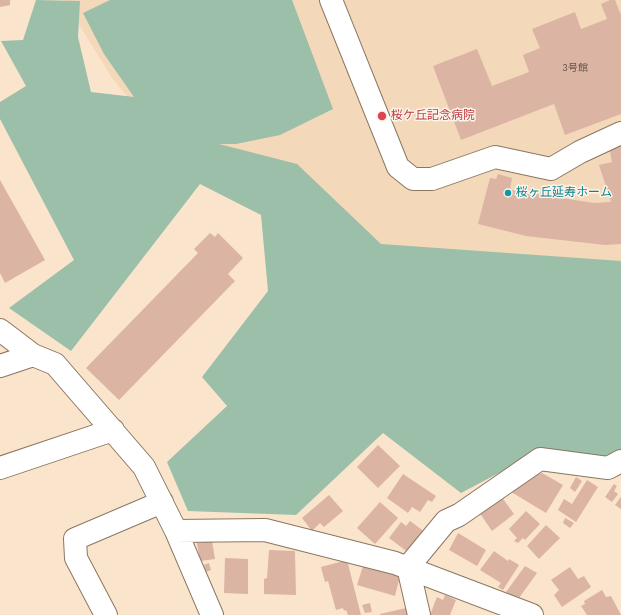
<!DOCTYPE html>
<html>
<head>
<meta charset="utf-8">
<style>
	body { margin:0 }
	canvas { display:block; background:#fae4cc }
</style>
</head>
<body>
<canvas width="621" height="615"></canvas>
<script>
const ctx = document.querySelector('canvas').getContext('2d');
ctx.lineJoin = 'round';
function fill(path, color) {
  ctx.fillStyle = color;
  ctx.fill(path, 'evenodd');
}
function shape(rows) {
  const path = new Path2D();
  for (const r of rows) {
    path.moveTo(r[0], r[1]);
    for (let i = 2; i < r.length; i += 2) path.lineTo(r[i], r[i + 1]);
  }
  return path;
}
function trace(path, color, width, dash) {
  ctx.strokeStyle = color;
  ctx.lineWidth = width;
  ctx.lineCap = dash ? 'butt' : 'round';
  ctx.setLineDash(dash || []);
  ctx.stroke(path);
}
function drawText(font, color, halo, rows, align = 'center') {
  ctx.font = font + ' Jost,"Noto Sans JP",sans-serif';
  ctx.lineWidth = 3;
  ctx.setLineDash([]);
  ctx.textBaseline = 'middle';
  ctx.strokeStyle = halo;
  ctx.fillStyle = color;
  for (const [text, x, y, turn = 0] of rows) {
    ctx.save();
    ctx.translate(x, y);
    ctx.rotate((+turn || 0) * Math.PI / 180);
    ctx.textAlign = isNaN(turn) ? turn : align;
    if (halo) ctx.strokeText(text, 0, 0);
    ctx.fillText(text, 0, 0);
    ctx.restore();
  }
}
const built = shape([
	[64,0,621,0,621,294,338,241,174,154,112,78]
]);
const green = shape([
	[36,0,80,1,78,37,91,92,134,97,104,54,83,13,110,0,292,0,333,109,280,135,236,144,219,144,297,164,381,244,621,261,621,451,598,461,544,449,461,493,383,433,296,515,188,511,167,462,227,406,202,377,268,291,261,215,200,184,71,351,9,308,74,260,0,119,0,102,26,86,1,41,23,40]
]);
const building = shape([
	[0,0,10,0,10,5,0,7],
	[610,0,615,0,621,15,621,114,565,135,554,104,461,140,433,66,477,49,492,86,529,72,523,55,540,48,532,29,575,12,581,29,607,19,601,4],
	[621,141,621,244,605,245,526,236,478,224,490,178,496,179,498,174,512,178,510,190,594,203,611,202,599,165,612,162,609,146],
	[0,180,45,260,5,283,0,273],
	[210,233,215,237,218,233,243,258,228,274,235,281,119,400,86,368,198,253,194,249],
	[378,445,400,466,378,488,357,467],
	[536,472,540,474,542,473,563,485,546,513,508,490],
	[403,474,436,496,432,502,428,500,420,512,412,507,408,513,387,498],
	[576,477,582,481,575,492,570,488],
	[587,480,598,487,576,522,558,510,564,499,572,504],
	[614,484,617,486,614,491,618,494,612,502,605,497],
	[329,495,343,511,324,527,320,523,312,531,302,518],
	[501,496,514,514,492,531,479,512],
	[621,497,621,509,615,505],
	[380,502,398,518,375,544,357,528],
	[526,511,540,524,525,540,523,538,518,543,514,541,517,538,509,529],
	[565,518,574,523,570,528,563,523],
	[410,521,425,532,409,553,389,538,401,522,406,526],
	[546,525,560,538,539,559,527,546],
	[458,533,486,550,477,566,449,550],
	[212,541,215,559,200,561,197,543],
	[269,550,295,551,296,595,264,594,264,579,267,578],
	[494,551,508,561,509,559,519,565,503,590,498,587,501,583,480,570],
	[225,558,248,559,248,594,224,593],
	[347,560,361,615,348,615,346,610,344,611,343,608,336,610,328,581,325,582,321,567],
	[209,563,211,570,206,572,204,565],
	[363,566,400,576,395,596,357,585],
	[525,566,537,573,519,598,516,596,514,598,506,592],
	[570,567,578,579,584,576,591,587,562,607,554,595,559,590,551,580],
	[602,590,606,597,611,596,621,615,587,615,581,606,585,604,584,601],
	[445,595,456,600,450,615,430,615,437,597,443,600],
	[370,603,372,612,365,613,362,605],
	[406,608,408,615,380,615,380,614]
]);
const minor = shape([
	[331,0,398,167,413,179,432,179,495,157,551,169,580,152,621,133],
	[0,330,33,355,55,364,144,467,176,531,212,615],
	[0,366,33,355],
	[0,468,113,430],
	[176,531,265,530,395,563,532,615],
	[106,615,76,558,75,539,162,502],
	[419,615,408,567,446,521,459,515,540,459,608,468,621,461]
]);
const markers = [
	[382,116,5,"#e0444e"],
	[508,193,4,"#0f9aa8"]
];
const numberNames = [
	["３号館",575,69]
];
const healthNames = [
	["桜ケ丘記念病院",391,116]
];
const cultureNames = [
	["桜ヶ丘延寿ホーム",516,193]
];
fill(built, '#f3d8ba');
fill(green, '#9bbfa9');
fill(building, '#dbb4a3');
trace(minor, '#8b7762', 24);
trace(minor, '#fff', 22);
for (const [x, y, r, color] of markers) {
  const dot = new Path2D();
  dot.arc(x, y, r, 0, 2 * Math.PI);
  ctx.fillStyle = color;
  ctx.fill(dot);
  trace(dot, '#fdf4ea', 1.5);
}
drawText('10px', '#66564a', null, numberNames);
drawText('12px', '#be3a42', '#fdf4ea', healthNames, 'left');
drawText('12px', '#0d838f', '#fdf4ea', cultureNames, 'left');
</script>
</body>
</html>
